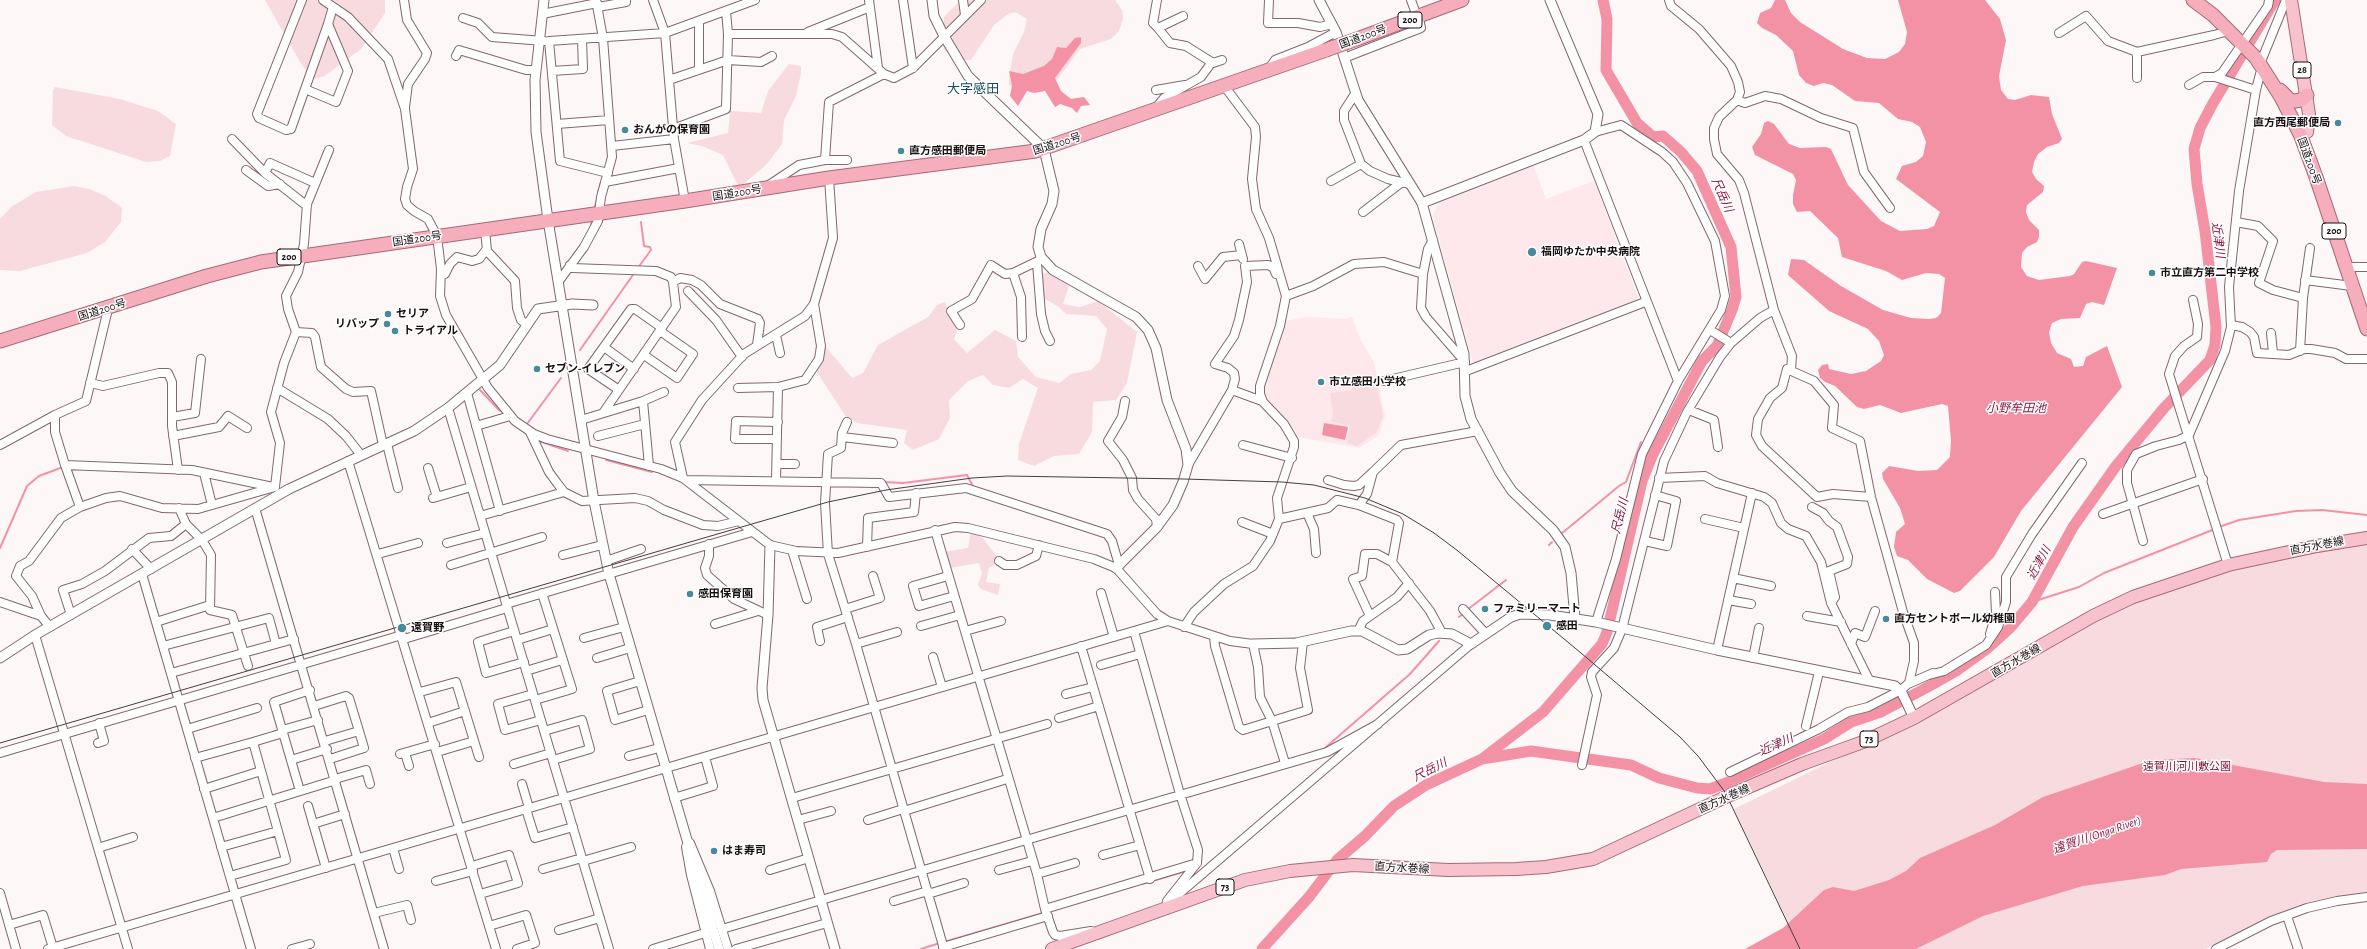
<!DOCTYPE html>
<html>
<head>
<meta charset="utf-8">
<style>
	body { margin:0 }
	canvas { display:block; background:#fdf7f8 }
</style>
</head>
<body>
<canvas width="2367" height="949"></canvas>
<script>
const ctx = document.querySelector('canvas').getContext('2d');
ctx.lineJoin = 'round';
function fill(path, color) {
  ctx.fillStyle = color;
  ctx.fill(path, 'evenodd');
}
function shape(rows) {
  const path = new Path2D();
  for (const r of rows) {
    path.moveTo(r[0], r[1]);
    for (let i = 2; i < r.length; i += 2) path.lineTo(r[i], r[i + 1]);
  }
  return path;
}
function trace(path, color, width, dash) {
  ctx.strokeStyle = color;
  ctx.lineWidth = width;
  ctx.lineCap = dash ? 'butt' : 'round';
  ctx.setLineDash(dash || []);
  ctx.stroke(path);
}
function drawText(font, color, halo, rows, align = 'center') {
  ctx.font = font + ' "Alegreya Sans","Noto Sans JP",sans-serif';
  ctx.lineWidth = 3;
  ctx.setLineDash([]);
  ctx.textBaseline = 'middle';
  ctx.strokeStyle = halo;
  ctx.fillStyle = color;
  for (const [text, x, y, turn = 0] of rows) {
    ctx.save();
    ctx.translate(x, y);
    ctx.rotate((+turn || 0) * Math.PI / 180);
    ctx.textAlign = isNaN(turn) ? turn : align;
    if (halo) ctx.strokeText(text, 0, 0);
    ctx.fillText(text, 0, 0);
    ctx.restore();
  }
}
const built = shape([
	[1533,165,1546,199,1594,181,1639,300,1475,364,1473,362,1434,222,1433,214,1439,203],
	[1308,317,1343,319,1352,317,1361,341,1374,362,1385,416,1379,435,1359,448,1299,437,1271,402,1265,399,1262,386,1284,321]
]);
const green = shape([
	[265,0,385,0,385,13,361,49,323,77,312,79,300,62],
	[961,0,1115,0,1122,10,1123,19,1119,31,1111,39,1080,49,1053,85,1036,91,1024,91,1009,85,1009,77,1013,54,1024,32,1027,19,1015,12,1007,15,994,25,971,60,963,60,945,51,942,43,944,17],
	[789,64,801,66,801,73,796,96,784,120,782,144,767,164,739,188,723,155,702,146,687,143,728,133,730,111,761,113,768,91],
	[55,87,120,99,158,111,176,124,170,156,160,161,146,162,66,136,52,125,53,90],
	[74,186,89,189,106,196,122,208,121,222,105,242,87,253,20,271,0,270,0,219,11,207,36,192],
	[1050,272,1069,286,1063,304,1080,307,1098,301,1137,332,1127,383,1116,400,1093,402,1092,432,1079,454,1054,456,1034,466,1018,460,1019,444,1038,388,1023,379,1009,388,993,385,983,375,968,381,949,400,950,418,939,439,913,450,904,443,907,430,857,423,846,417,817,372,825,346,852,378,863,373,878,345,928,317,937,305,945,302,957,332,954,339,967,353,995,330,1016,341,1018,357,1036,377,1059,383,1071,374,1091,370,1100,361,1107,329,1096,316,1066,314,1059,307,1045,299,1040,286,1038,275],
	[1376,381,1383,416,1377,432,1357,446,1347,443,1350,426,1331,421,1333,414,1330,393,1352,390,1352,386],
	[971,532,982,537,998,558,996,564,989,568,986,582,1000,584,998,595,981,589,978,585,982,573,979,563,950,568,944,552,968,548],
	[2367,545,2367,893,2338,897,2272,917,2206,949,1801,949,1734,809,1916,720,2097,620,2144,597,2222,570,2334,547]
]);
const water = shape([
	[1775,0,1785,0,1791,13,1800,22,1843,49,1867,58,1885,59,1899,52,1905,44,1907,32,1898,0,1985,0,2000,19,2006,40,1999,76,2001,90,2008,99,2015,100,2031,95,2049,97,2052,114,2062,139,2059,143,2047,147,2038,154,2034,162,2032,172,2036,179,2044,186,2043,192,2027,205,2026,212,2029,220,2039,230,2039,237,2037,242,2027,247,2022,253,2021,267,2027,276,2039,280,2070,276,2074,274,2082,262,2086,261,2117,268,2104,305,2092,302,2086,304,2080,318,2061,319,2052,323,2049,332,2051,343,2057,353,2071,359,2074,367,2083,366,2086,357,2107,346,2122,387,2021,511,1994,557,1960,591,1954,593,1927,579,1908,560,1897,556,1894,547,1896,532,1905,524,1900,508,1883,479,1882,473,1889,466,1918,471,1937,470,1950,457,1951,441,1948,406,1942,404,1901,413,1880,405,1864,409,1857,407,1835,386,1825,382,1820,378,1818,370,1822,365,1828,364,1829,369,1851,374,1866,371,1881,361,1884,355,1879,341,1868,329,1829,311,1788,275,1791,259,1804,260,1841,286,1883,310,1911,318,1929,319,1936,318,1941,313,1945,278,1939,274,1926,273,1902,280,1886,271,1842,257,1838,238,1810,211,1797,212,1793,204,1793,195,1796,180,1793,174,1755,155,1752,147,1761,134,1764,123,1768,121,1774,124,1789,144,1800,148,1826,147,1831,149,1848,185,1881,221,1900,231,1927,229,1934,226,1940,212,1896,179,1902,166,1916,162,1923,156,1926,142,1920,127,1912,122,1898,119,1879,103,1855,101,1832,85,1823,83,1814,86,1806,83,1799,75,1793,51,1776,35,1762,28,1757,23,1760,13,1771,8],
	[1081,37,1081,43,1055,78,1061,91,1071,99,1084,97,1090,105,1081,106,1077,113,1072,108,1060,104,1055,107,1045,91,1034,93,1027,91,1018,106,1010,96,1012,85,1009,71,1023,74,1044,66,1052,59,1057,47,1066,48,1075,38],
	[1324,423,1348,427,1345,440,1322,435],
	[2195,758,2324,782,2367,784,2367,849,2277,850,2271,854,2267,862,2181,869,2165,875,2083,886,1983,916,1916,949,1745,949,1783,928,1824,890,1833,887,1854,891,1889,880,1906,871,1920,858,1995,825,2043,797,2152,760]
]);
const stream = shape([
	[598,192,601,182],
	[594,210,597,199],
	[591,225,592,220],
	[637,269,651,250,650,247,644,246,641,222],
	[580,350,635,272],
	[480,390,500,411],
	[527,424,561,378],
	[539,441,568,451],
	[606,460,652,472],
	[883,482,903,483,967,475,974,488],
	[2219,527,2239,520,2296,511,2322,510,2367,515],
	[1561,534,1619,486,1626,482,1641,442],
	[1549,545,1552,542],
	[0,548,27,486,39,476,63,467],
	[2032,602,2079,587,2104,573,2215,529],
	[1467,610,1506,580],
	[1459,617,1464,613],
	[1325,748,1410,674,1439,641],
	[1142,884,1183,872],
	[944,942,1043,913],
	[921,949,940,943]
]);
const river = shape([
	[1482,759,1531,751,1631,765,1659,778,1697,788,1710,789,1726,783,1824,739,1851,722,1881,712,1926,688,1956,671,1988,648,2010,628,2032,602,2073,527,2116,466,2164,408,2210,360,2215,345,2216,327,2205,231,2197,184,2194,149,2200,128,2212,105,2275,0],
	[1262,949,1309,897,1337,860,1365,836,1394,806,1426,785,1482,759,1543,712,1602,644,1607,632,1642,481,1653,454,1702,361,1717,346,1732,310,1736,297,1731,247,1697,171,1681,152,1663,136,1653,137,1637,123,1606,70,1607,19,1603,0]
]);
const minor = shape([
	[302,0,257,114,259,118,286,130,291,129,305,89,336,102,348,71,328,24,333,7],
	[323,0,348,17,388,59,405,109,413,169,407,187,405,199,407,205,414,211,428,219,437,236,441,269,440,296,446,315,488,388,515,421,534,434,547,439,661,469,683,478,770,545,796,551,838,553,955,527,968,528,1094,559,1116,568,1157,614,1168,621,1230,641,1253,644,1258,667,1260,697,1272,721,1285,763],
	[404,0,407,20,427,53,425,59,408,84,405,107],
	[653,0,665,33,674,139,685,201],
	[869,0,878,68],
	[903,0,913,68],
	[963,0,965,15],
	[1157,0,1153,23,1158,28,1183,16],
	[1269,0,1268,23,1298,23,1320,27,1332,24],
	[1411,0,1415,11],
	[1669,0,1671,6,1699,29,1731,66,1738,82,1740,92,1737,100,1719,117,1714,128,1714,139,1717,154,1739,180,1744,193,1774,310,1792,356,1791,370],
	[598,7,626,2,626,0],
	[726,11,728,34,832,34,842,37,884,74,894,78,913,68,981,0],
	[542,14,597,3],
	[463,18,478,23,492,37,544,41],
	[699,21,699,69],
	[1158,28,1170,43,1186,46,1213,63,1222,60],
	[808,32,870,7],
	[2059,33,2086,16,2108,41,2137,52,2214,35,2225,32,2227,28],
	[2137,52,2137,78],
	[456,56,459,50,526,70,536,70],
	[1344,58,1421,28,1420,23],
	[2260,64,2286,0],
	[1268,70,1275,60,1308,47,1336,32],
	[552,71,583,69,582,39],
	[2215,77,2256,90],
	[669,80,728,60,761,62,772,56],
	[2189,85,2203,77,2215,77,2222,73,2268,6,2269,0],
	[305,89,328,24],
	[1156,90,1185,85],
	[1355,94,1344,111,1344,120,1361,164,1370,171,1388,179,1410,184],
	[1737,100,1745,103,1765,96,1781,99,1821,118,1853,128,1864,172,1890,208],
	[1155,109,1164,98,1201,77,1212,62],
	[557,124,609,120],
	[673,129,726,109,728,34],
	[1595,132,1621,125,1662,152,1673,162,1687,183,1715,241,1725,296,1721,310,1678,381,1642,454,1616,559,1596,622],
	[232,139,265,173],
	[1584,140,1678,381],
	[612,146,674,139],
	[825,160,829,102,884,74],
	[246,170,268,186,280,184],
	[608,173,560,161,549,41,665,33,755,0],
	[1331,181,1361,164],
	[605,182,679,168],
	[769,185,799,165,825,160,847,160],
	[307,206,265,173,270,163,315,183],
	[1363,212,1402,182],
	[2236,222,2258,226,2273,241,2259,283,2273,290,2303,298,2310,248],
	[485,229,487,251,515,281,517,308,521,320,527,325],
	[1239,244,1243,259],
	[1037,263,1041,314,1045,331,1050,341],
	[570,265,572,268,656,271,671,277,673,282,680,278,692,280,701,285,720,304,758,319,760,323,757,345],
	[1198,266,1205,279,1223,257,1242,255],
	[2347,267,2367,267],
	[1013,273,1021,297,1022,337],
	[441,275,445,274,450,264,457,257,472,261,479,259,486,250],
	[2305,280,2352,286],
	[559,281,584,247,598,221,601,197,612,157,603,38,596,0],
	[688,291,716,320,742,357],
	[1286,296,1313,286,1354,264,1384,262,1423,274],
	[2193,300,2198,324,2197,337,2184,346,2175,356,2169,374,2228,565],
	[960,325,951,311,972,299,991,265,1005,274,1013,273,1042,259],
	[2231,325,2242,327,2250,332,2254,337,2257,353,2289,355,2304,349,2311,349,2335,353,2346,359,2367,359],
	[1710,330,1731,343],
	[296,332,312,333,315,337,321,367,346,389,353,392,371,391,383,445],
	[2271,333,2273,353],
	[776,335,780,353],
	[604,347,634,369],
	[2300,351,2303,298],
	[644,355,677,378,693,354,660,331],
	[1466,371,1645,302],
	[1384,381,1465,362,1426,317,1421,308,1423,274,1428,249,1433,240],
	[90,383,103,386,159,373,168,373,172,382,172,426,178,470],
	[778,387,805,380,819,359,821,346,814,304,833,238,829,178],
	[277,388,328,419,346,436,361,455],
	[738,388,778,387,776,481],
	[619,390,588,369,631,309,635,309,662,328],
	[1232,390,1262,401],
	[467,393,500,511],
	[643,401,649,466],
	[1125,401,1122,417,1108,441,1123,460,1132,478,1133,490,1138,499,1156,519,1157,527],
	[448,408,609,949],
	[1689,410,1714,420,1718,447],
	[603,413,676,307,673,282],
	[55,415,55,432,65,465],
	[172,417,195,413,201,359],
	[581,420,643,401,664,392],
	[847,422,842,433,841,448,828,454,825,503,828,554,856,644,944,949],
	[476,426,510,416],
	[530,432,549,472,557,483,564,492,582,501,635,498,648,501,664,510,703,525,718,526,739,521],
	[173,436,219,427,228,416,247,428],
	[598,436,645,424],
	[842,437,893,443],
	[777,439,735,439,736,421,778,422],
	[387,444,398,488],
	[0,445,55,415,86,401,108,309],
	[1243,445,1292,458],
	[348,461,496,949],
	[777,464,795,464],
	[1188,465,1232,390,1235,379,1234,373,1228,368,1215,364,1234,336,1239,320,1247,282,1245,266,1268,265,1273,267,1276,274],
	[428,468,437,497],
	[204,473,212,505],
	[683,478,675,442,702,400,744,354,805,316,814,304],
	[1659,478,1705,476,1717,483,1764,497,1772,503,1781,523,1788,529,1806,536,1821,562,1831,603,1869,680],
	[686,480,878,483,881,483,889,497,966,488,1107,534,1112,541,1119,565],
	[1328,480,1344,485,1354,486,1359,485,1373,472],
	[275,487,280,443,271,412,284,363,296,332,288,309,286,296,298,272,304,244,307,204,329,150],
	[433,498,471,487],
	[1359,505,1397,520,1399,523,1392,562,1430,611,1442,633],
	[80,507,65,465,192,470,273,487],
	[1812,507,1823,513,1829,521,1837,527,1848,557,1847,564,1829,571,1835,597,1831,603],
	[179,508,186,524,202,540,211,555,210,610,232,615,248,666],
	[255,508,384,949],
	[1307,513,1314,529,1316,553],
	[2103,514,2203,479],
	[480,516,564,492],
	[1279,519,1328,508,1337,500,1359,505,1367,494,1373,472,1401,445,1478,431],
	[1705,519,1744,528],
	[1242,522,1273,534],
	[935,530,1037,874,1045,909,1053,932,1055,935,1060,936,1091,931],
	[1645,541,1667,546,1676,501,1655,495],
	[2143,541,2127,483,2127,470,2136,454,2156,446,2179,440,2189,435,2225,351,2231,327,2229,287,2239,191,2256,90,2260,74,2263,69],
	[447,543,485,533],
	[709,544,709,556,705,568,707,575,734,599,768,615],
	[867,547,868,518,914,512,916,493],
	[132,549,151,569],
	[792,550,807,599],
	[378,554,418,543],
	[563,555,602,545],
	[606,561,641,549],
	[999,561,1005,565,1017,565,1036,556,1039,545],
	[451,565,542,537],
	[142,574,251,949],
	[948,576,913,586,919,606,954,596],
	[1733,578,1771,586],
	[1101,593,1114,637],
	[1728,600,1751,604],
	[0,602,41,616],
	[506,604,752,532],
	[845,609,880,598,873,576],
	[1463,609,1486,634],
	[71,615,63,590,82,584,105,571,149,538,171,536,186,524],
	[1370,616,1353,579,1362,576,1365,554,1377,554,1392,562],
	[1807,616,1841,622],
	[156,622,210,605],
	[715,624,758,611],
	[921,626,960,615],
	[50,627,41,616,32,596,16,576,20,566,29,561,61,518,80,507,106,498,120,496,162,508,198,509,275,487],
	[1184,627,1194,612,1224,584,1253,566,1270,541,1279,519,1277,498,1294,447,1294,441,1284,424,1263,402,1260,394,1260,386,1280,326,1286,296,1269,238,1256,209,1252,179,1256,137,1255,127,1225,87],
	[514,631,478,642,486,673,524,662],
	[965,631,1001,621],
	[1134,631,1180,794,1198,850,1197,863,1167,901],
	[1358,631,1363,621,1397,597,1409,583],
	[1990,634,1996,613,1995,592],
	[35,635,128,949],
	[1214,636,1215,646,1239,727,1243,730,1308,710,1300,668,1303,642],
	[584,638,624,627],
	[404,639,507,608],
	[517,640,553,629],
	[820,641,817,627,848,617],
	[856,644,897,632],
	[1851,644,1855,633,1865,637,1875,611],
	[163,646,269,618,276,644],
	[1081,646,1150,879],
	[1717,650,1752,493],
	[933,657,942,687],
	[597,658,630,648],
	[1753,658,1759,628],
	[1101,665,1140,654],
	[526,671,562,660],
	[171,673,294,639],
	[1929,675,1944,671,1986,645,1998,627,2006,602,2006,577,2032,534,2082,463],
	[640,681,607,691,615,720,648,710],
	[1908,684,1933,673],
	[420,692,456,682,479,757],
	[533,694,498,704,505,730,541,720],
	[1066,694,1093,687],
	[535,700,572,689,542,593],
	[314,706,346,696,349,698,359,731,364,748,330,759],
	[1059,718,1099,706],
	[428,723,465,711],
	[1806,726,1819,672],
	[187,729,257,708],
	[282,730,318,720],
	[544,731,582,720,590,749,553,760],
	[325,741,359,731],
	[253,742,283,733],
	[98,743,104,741,99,723],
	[437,752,474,741],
	[0,753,402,635],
	[405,753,409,766],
	[400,754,435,744],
	[629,756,659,748],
	[195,758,253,742,286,860,230,876],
	[291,760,327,749],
	[514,764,551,753],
	[1582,765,1597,695,1591,677,1592,672,1614,648,1622,629,1664,461,1687,412,1720,357,1731,343,1760,318,1774,310],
	[1730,772,1819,729,1848,712,1868,707,1901,690,1909,683,1914,661,1914,643,1903,612,1871,497,1860,441,1832,428,1834,405,1814,381,1787,369,1782,388,1770,398,1758,419,1756,435,1762,446,1817,497,1833,494,1871,497],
	[335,779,366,770,370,784],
	[522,784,529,808],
	[204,789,261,771],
	[300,791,274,702,310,690],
	[674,798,713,786,705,757],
	[792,798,1047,724],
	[308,806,326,868],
	[526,809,535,838,573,827],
	[904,811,1007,779],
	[213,818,336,780],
	[798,820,831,811],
	[868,820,903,809],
	[313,824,345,814],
	[690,843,710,891,728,949],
	[221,847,278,831],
	[686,847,691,875,710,949],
	[98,848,133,837],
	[393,848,399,869],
	[1103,855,1140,845],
	[583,861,631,847],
	[472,866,509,855,518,883,480,894],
	[543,869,582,858],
	[770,870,809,858],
	[999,870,1032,861],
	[1037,874,1075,863],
	[436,881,473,871],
	[0,893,16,949],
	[928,894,964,883],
	[894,901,928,891],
	[1166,905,1471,644],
	[1045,909,1197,863],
	[374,913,407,905,411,920],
	[2287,916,2298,949],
	[9,925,43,915,53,948],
	[489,926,526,915,535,943,517,949],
	[722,929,1327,752,1378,724],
	[559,930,600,918],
	[943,947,1048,916],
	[48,949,1168,621],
	[292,949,310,944],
	[653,949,705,933],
	[736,949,827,923],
	[2216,949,2271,921,2307,908,2337,901,2367,897]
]);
const tertiary = shape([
	[544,0,535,80,536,132,548,220,594,501,609,574,719,949],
	[932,0,934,16,944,36,968,76,1044,149,1054,191,1052,204,1041,229,1038,247,1041,257,1053,270,1136,317,1148,330,1156,348,1167,400,1186,449,1188,465,1183,482,1173,505,1157,527,1116,568],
	[1319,0,1336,32,1358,100,1422,203,1464,354,1465,396,1471,419,1500,473,1512,491,1553,530,1565,547,1571,573,1575,618],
	[1422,203,1584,140,1595,132,1598,114,1550,0],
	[770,545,768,615,762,688,763,700,835,949],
	[1253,644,1296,643,1351,631,1362,631,1398,650,1407,649,1429,635,1438,633,1452,634,1471,644,1511,617,1520,614,1550,615,1596,622,1717,650,1895,686,1902,693,1914,718],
	[0,658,35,635,289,489,414,431,448,408,500,365,538,309,572,304,593,305]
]);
const primary = shape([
	[2291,0,2309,114,2307,132,2300,134],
	[1052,949,1245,880,1290,871,1353,865,1448,870,1516,869,1546,867,1593,859,1730,795,1802,764,1863,742,1914,718,2093,616,2133,597,2228,565,2317,546,2367,538]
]);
const trunk = shape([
	[2193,0,2213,15,2256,58,2281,97,2300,134,2316,177,2367,329],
	[1357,39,1462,0],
	[2280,90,2290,100,2295,101,2301,100,2307,95],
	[0,341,207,276,261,262,685,201,829,178,1036,151,1326,50]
]);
const tram = shape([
	[0,743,745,526,828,502,886,490,972,478,1007,476,1184,479,1282,482,1314,485,1365,498,1403,514,1434,533,1458,551,1581,653,1680,737,1698,756,1725,792,1800,949]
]);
const trunkBridge = shape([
	[1326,50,1357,39]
]);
const markers = [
	[2338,123,4,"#488a9b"],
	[625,130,4,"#488a9b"],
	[901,151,4,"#488a9b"],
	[1532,252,5,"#488a9b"],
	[2152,273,4,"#488a9b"],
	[388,314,4,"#488a9b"],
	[387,324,4,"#488a9b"],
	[395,331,4,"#488a9b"],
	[537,369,4,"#488a9b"],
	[1321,382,4,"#488a9b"],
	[690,594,4,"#488a9b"],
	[1485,609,4,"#488a9b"],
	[1886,619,4,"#488a9b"],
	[1547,626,5,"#488a9b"],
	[402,628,5,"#488a9b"],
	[714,851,4,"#488a9b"]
];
const shields = [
	[1410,20,24],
	[2302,70,18],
	[2334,231,24],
	[289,257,24],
	[1869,739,18],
	[1225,887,18]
];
const shieldNames = [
	["200",1410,20],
	["28",2302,70],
	["200",2334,231],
	["200",289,257],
	["73",1869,739],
	["73",1225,887]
];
const streetNames = [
	["国道200号",1363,37,-20],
	["国道200号",1057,144,-17],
	["国道200号",2309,161,70],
	["国道200号",737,193,-9],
	["国道200号",417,239,-8],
	["国道200号",102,310,-17],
	["直方水巻線",2317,546,-11],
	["直方水巻線",2016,661,-30],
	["直方水巻線",1724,799,-24],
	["直方水巻線",1402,868,3]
];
const poiNames = [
	["直方西尾郵便局",2330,123,"right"],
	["おんがの保育園",633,130],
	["直方感田郵便局",909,151],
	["福岡ゆたか中央病院",1541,252],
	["市立直方第二中学校",2160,273],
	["セリア",396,314],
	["リバップ",379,324,"right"],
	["トライアル",403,331],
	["セブン-イレブン",545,369],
	["市立感田小学校",1329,382],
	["感田保育園",698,594],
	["ファミリーマート",1493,609],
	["直方セントポール幼稚園",1894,619],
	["感田",1556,626],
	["遠賀野",411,628],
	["はま寿司",722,851]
];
const parkNames = [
	["遠賀川河川敷公園",2187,767]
];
const waterNames = [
	["尺岳川",1722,195,66],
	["近津川",2218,240,83],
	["小野牟田池",2016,408],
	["尺岳川",1620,516,-76],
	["近津川",2039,563,-61],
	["近津川",1776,745,-24],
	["尺岳川",1430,770,-27],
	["遠賀川 (Onga River)",2097,835,-19]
];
const quarterNames = [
	["大字感田",973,89]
];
fill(built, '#fee8ec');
fill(green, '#f8dbdf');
fill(water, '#f492a5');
trace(stream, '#f492a5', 2);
trace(river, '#f492a5', 11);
trace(minor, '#80696c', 10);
trace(tertiary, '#80696c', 11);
trace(primary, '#a76975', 14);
trace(trunk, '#a76975', 15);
trace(minor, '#fff', 8);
trace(tertiary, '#fff', 9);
trace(primary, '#f8c2cd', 12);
trace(trunk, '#f6aebc', 13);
trace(tram, '#463d3f', 1);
trace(trunkBridge, '#a76975', 15, []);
trace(trunkBridge, '#f6aebc', 13);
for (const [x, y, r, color] of markers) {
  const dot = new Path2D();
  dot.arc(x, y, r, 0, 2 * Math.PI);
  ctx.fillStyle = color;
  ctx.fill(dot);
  trace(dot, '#fff', 1.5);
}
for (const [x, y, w] of shields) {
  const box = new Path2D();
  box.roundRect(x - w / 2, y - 8, w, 16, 3);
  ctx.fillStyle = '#fff';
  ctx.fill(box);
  trace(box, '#180f11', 1);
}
drawText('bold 10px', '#180f11', null, shieldNames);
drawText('11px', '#180f11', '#fff', streetNames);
drawText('bold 11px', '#180f11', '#fff', poiNames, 'left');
drawText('11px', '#87143b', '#fff', parkNames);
drawText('italic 12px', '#8c1a3f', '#fff', waterNames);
drawText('13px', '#164d5b', '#fff', quarterNames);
</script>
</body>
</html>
